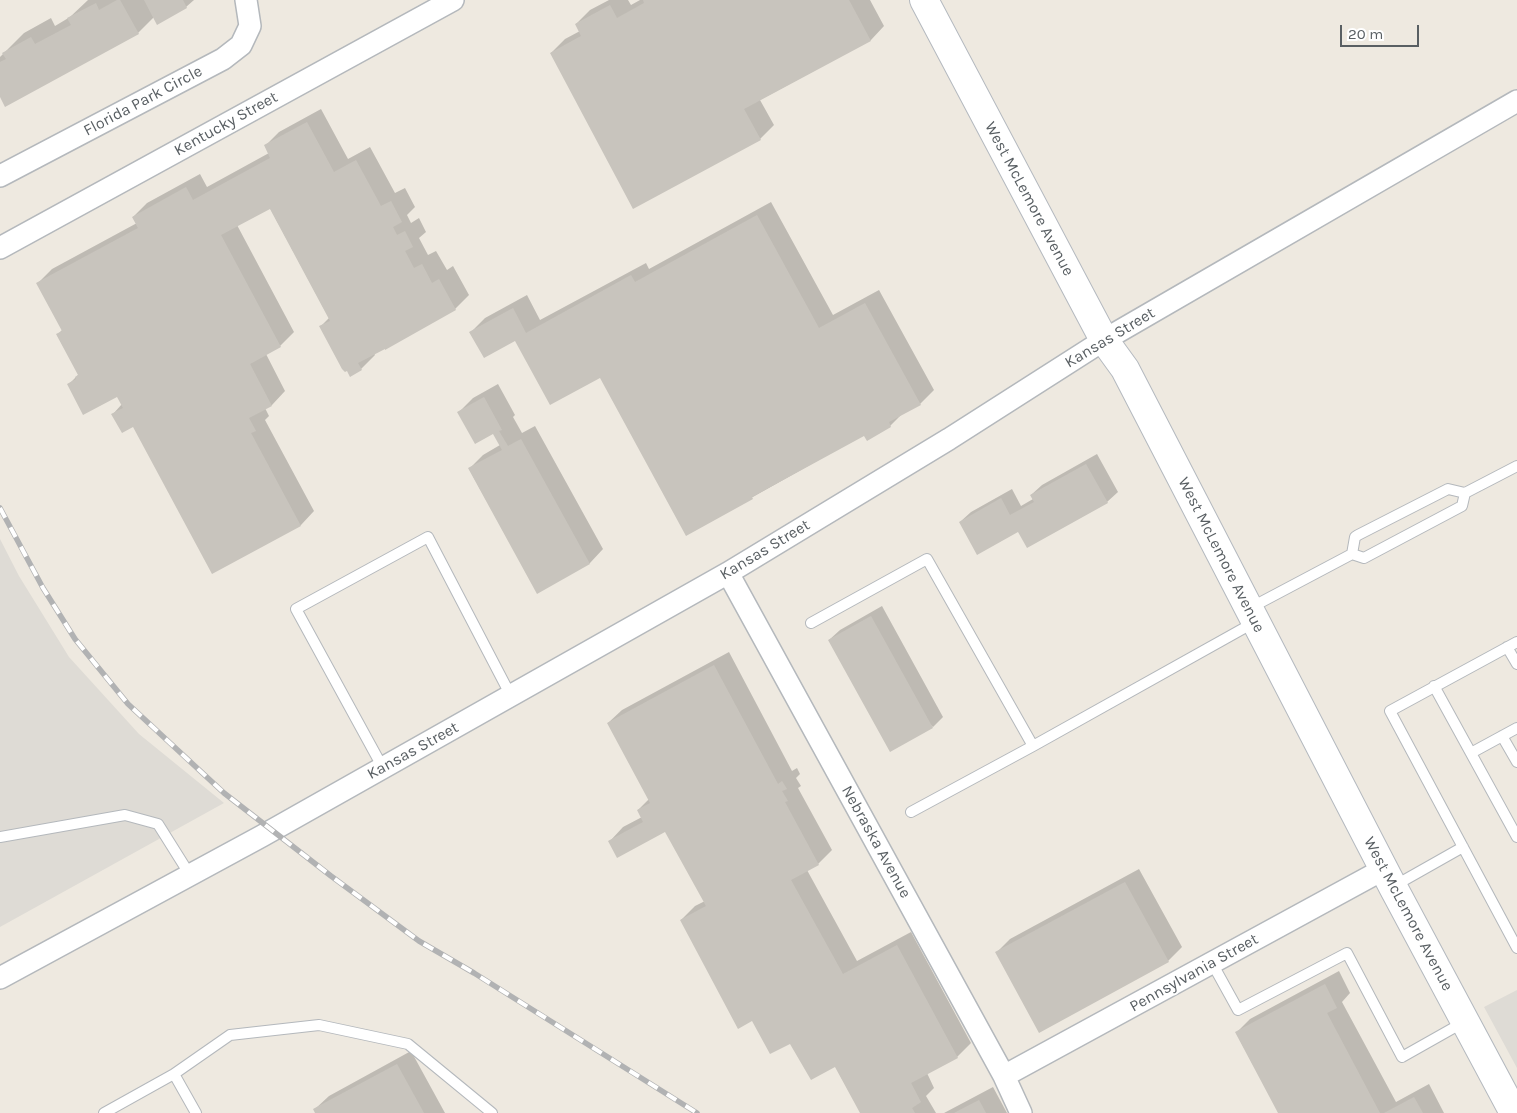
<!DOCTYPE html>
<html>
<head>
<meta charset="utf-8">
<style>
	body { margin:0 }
	#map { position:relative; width:1517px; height:1113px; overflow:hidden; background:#eee9e0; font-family:Karla,sans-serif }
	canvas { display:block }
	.scale { position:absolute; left:1340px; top:25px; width:79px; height:22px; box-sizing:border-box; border:2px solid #595f63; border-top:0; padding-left:6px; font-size:15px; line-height:18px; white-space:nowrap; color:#595f63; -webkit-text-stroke:4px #fff; paint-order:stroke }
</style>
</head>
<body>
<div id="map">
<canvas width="1517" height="1113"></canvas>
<div class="scale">20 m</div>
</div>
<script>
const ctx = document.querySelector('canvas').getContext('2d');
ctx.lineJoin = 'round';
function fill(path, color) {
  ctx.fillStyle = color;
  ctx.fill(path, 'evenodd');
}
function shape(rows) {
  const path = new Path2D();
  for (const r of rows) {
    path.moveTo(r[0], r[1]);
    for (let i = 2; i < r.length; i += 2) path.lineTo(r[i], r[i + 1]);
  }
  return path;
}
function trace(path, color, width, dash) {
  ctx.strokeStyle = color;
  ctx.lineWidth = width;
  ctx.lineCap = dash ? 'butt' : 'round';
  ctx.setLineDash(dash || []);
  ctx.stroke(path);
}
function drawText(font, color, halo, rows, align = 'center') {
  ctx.font = font + ' Karla,sans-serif';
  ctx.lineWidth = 4;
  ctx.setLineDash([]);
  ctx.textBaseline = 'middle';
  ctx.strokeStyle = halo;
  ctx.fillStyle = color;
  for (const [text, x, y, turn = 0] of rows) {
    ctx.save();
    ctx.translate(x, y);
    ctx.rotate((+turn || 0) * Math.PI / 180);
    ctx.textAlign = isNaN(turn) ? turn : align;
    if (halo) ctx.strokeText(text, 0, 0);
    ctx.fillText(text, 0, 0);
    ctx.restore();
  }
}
const industrial = shape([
	[0,539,19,576,69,657,139,734,224,803,0,927],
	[1517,990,1517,1068,1484,1007]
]);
const shadow = shape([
	[88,0,194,0,186,7,154,17,138,33,0,95,0,57,24,33,51,18,55,26,70,17],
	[609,0,628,0,631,5,640,0,870,0,884,26,871,40,760,100,774,125,760,139,551,53,565,39,580,31,576,24,590,10],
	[321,109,348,159,370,147,395,193,405,188,415,207,407,215,411,223,419,218,426,232,419,238,428,255,436,251,447,270,453,266,469,295,455,309,374,353,375,355,361,369,321,326,329,318,270,208,237,225,294,332,280,346,266,354,285,391,272,405,265,408,269,416,265,420,314,511,301,525,213,572,134,425,113,414,122,404,117,395,69,384,79,374,57,335,63,329,38,283,52,269,137,223,133,217,147,203,200,174,207,187,269,153,265,146,279,132],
	[771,202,833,315,879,290,934,390,920,404,904,412,890,426,865,434,687,534,600,376,516,339,471,332,485,318,527,295,540,320,646,263,649,269],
	[498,384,515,415,513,417,522,433,535,426,603,549,590,563,537,592,469,469,483,455,500,445,493,432,459,412,473,398],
	[1097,454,1118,492,1107,502,1019,531,960,522,971,512,1012,489,1021,506,1033,499,1031,495,1042,485],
	[882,606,943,717,933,727,829,640,840,630],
	[729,652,792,771,797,768,800,774,796,778,801,786,798,788,832,850,818,864,807,870,857,961,911,932,971,1043,957,1057,927,1073,934,1088,926,1096,936,1113,861,1113,835,1066,791,1042,681,920,695,906,705,901,666,830,610,841,623,827,642,817,638,810,649,799,608,723,622,710],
	[1139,869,1182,947,1168,961,996,953,1010,939],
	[1339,971,1350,993,1342,1002,1396,1102,1429,1084,1444,1113,1279,1113,1236,1033,1250,1019],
	[411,1051,445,1113,317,1113,315,1109,329,1096],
	[993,1087,1007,1113,944,1113]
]);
const building = shape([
	[117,0,120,0,139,34,5,107,0,97,0,62,6,59,2,53,31,37,35,44,71,25,67,18,96,3,99,10],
	[144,0,183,0,187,8,157,25],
	[643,0,849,0,871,41,744,109,761,140,633,209,550,53,581,36,575,24,610,5,617,18,644,3],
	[307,122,334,172,356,160,381,206,391,201,402,222,393,227,397,235,405,231,413,247,405,251,414,268,422,264,432,283,439,279,456,310,385,350,385,349,358,363,362,370,350,377,347,371,345,372,342,369,319,326,330,321,270,209,221,235,281,347,250,364,272,406,249,418,256,431,251,433,301,526,212,574,133,427,122,433,111,414,123,408,117,397,83,415,67,384,76,379,75,377,78,375,56,334,62,331,36,283,138,228,132,217,186,187,193,200,270,158,264,145],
	[757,215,819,328,865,303,921,405,889,422,891,427,867,441,864,436,752,497,753,499,686,536,600,378,550,405,515,341,484,358,469,332,513,308,526,333,631,275,635,282],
	[484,397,502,430,499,431,508,446,521,439,590,564,537,594,468,468,502,450,493,434,475,444,457,412],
	[1086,464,1108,503,1027,548,1018,532,977,555,959,522,1001,498,1010,515,1034,502,1030,495],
	[871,616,933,728,890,752,828,640],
	[714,665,778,784,782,781,787,789,782,791,788,801,785,802,819,865,791,880,843,974,897,945,958,1058,911,1083,921,1102,912,1108,915,1113,860,1113,835,1067,811,1080,790,1044,770,1054,752,1021,738,1029,680,920,706,906,665,832,617,858,608,841,643,822,637,810,650,803,607,723],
	[1125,882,1169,962,1039,1033,995,952],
	[1325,984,1337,1008,1327,1013,1380,1113,1278,1113,1235,1032],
	[397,1064,424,1113,315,1113,313,1109],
	[1414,1097,1423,1113,1384,1113],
	[979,1100,986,1113,954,1113]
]);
const lane = shape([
	[1465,493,1517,466],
	[1250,608,1352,554,1364,558,1462,506,1465,493,1448,489,1358,535,1355,537,1352,554],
	[811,623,927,559,1033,746],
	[1517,642,1390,711,1517,948],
	[1507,647,1517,664],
	[1434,686,1517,837],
	[1502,736,1517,762],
	[1471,753,1517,728],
	[383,768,296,609,428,537,511,696],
	[911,812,1033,746,1255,622],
	[0,837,125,815,158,824,190,875],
	[1394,886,1463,847],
	[1212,963,1238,1010,1347,953,1402,1057,1464,1022],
	[174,1074,196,1113],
	[104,1113,174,1074,230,1035,319,1025,408,1044,492,1113]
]);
const street = shape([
	[0,176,223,59,241,45,250,26,246,0],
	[0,248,453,0],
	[728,573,1004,1076,1021,1113],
	[0,978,262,836,728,573,949,439,1104,340,1517,101],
	[1004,1076,1384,869]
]);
const secondary = shape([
	[924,0,1104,340,1125,369,1393,887,1514,1113]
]);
const rail = shape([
	[0,508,43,588,75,639,128,704,224,793,331,876,419,941,474,973,697,1113]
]);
const streetNames = [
	["Florida Park Circle",143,101,-28],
	["Kentucky Street",226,124,-29],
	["West McLemore Avenue",1029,199,62],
	["Kansas Street",1110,338,-31],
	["Kansas Street",765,550,-31],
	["West McLemore Avenue",1221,555,63],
	["Kansas Street",413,751,-29],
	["Nebraska Avenue",876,842,61],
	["West McLemore Avenue",1408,914,62],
	["Pennsylvania Street",1194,973,-29]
];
fill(industrial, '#dedbd5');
fill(shadow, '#0003');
fill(building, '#c8c4bd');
trace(lane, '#b4b8bc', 12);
trace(street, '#b4b8bc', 24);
trace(secondary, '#b4b9bf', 30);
trace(lane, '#fff', 10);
trace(street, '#fff', 21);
trace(secondary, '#fff', 28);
trace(rail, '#b1b2b3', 5.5);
trace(rail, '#fff', 4, [11]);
drawText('16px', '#595f63', '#fff', streetNames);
</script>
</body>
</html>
